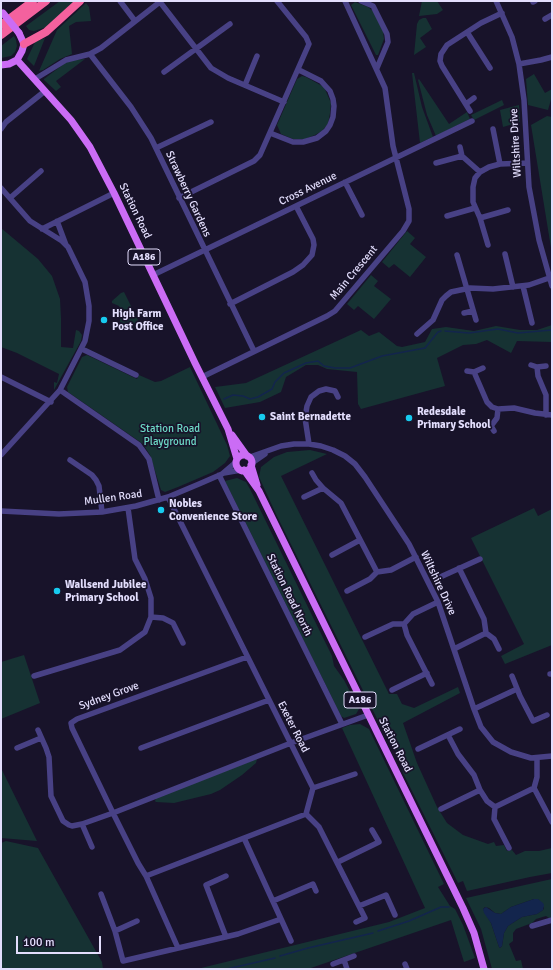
<!DOCTYPE html>
<html>
<head>
<meta charset="utf-8">
<style>
	body { margin:0 }
	#map { position:relative; width:553px; height:970px; overflow:hidden; background:#18132a; font-family:Signika,sans-serif }
	canvas { display:block }
	.frame { position:absolute; inset:0; border:2px solid #e3defd; pointer-events:none }
	.scale { position:absolute; left:16px; top:936px; width:85px; height:18px; box-sizing:border-box; border:2px solid #e3defd; border-top:0; padding-left:5px; font-size:12px; line-height:14px; white-space:nowrap; color:#e3defd; -webkit-text-stroke:3px #18132a; paint-order:stroke }
</style>
</head>
<body>
<div id="map">
<canvas width="553" height="970"></canvas>
<div class="frame"></div>
<div class="scale">100 m</div>
</div>
<script>
const ctx = document.querySelector('canvas').getContext('2d');
ctx.lineJoin = 'round';
function fill(path, color) {
  ctx.fillStyle = color;
  ctx.fill(path, 'evenodd');
}
function shape(rows) {
  const path = new Path2D();
  for (const r of rows) {
    if (r.length === 3) {
      path.moveTo(r[0] + r[2], r[1]);
      path.arc(r[0], r[1], r[2], 0, 2 * Math.PI);
      continue;
    }
    path.moveTo(r[0], r[1]);
    for (let i = 2; i < r.length; i += 2) path.lineTo(r[i], r[i + 1]);
  }
  return path;
}
function trace(path, color, width, dash) {
  ctx.strokeStyle = color;
  ctx.lineWidth = width;
  ctx.lineCap = dash ? 'butt' : 'round';
  ctx.setLineDash(dash || []);
  ctx.stroke(path);
}
function drawText(font, color, halo, rows, align = 'center') {
  ctx.font = font + ' Signika,sans-serif';
  ctx.lineWidth = 3.5;
  ctx.setLineDash([]);
  ctx.textBaseline = 'middle';
  ctx.strokeStyle = halo;
  ctx.fillStyle = color;
  for (const [text, x, y, turn = 0] of rows) {
    ctx.save();
    ctx.translate(x, y);
    ctx.rotate((+turn || 0) * Math.PI / 180);
    ctx.textAlign = isNaN(turn) ? turn : align;
    if (halo) ctx.strokeText(text, 0, 0);
    ctx.fillText(text, 0, 0);
    ctx.restore();
  }
}
const green = shape([
	[60,1,75,1,47,27,34,31,29,30,26,26],
	[422,1,437,1,443,10,437,14,419,16],
	[355,2,368,7,374,12,383,31,384,39,378,55,376,55,351,5],
	[86,3,89,7,91,21,76,22,69,26,72,54,60,59,43,70,39,71,57,30],
	[423,18,426,18,432,29,420,38,426,47,414,55,417,24,419,20],
	[14,36,16,40,17,46,15,52,11,56,1,58,1,46],
	[45,38,34,66,27,59,35,42],
	[85,59,56,81,61,87,56,91,44,80,44,79,65,63,73,60],
	[412,73,414,73,422,107,433,137,420,143],
	[534,74,545,93,552,89,552,96,548,110,528,105,526,79],
	[302,76,306,77,324,87,331,103,330,113,328,124,322,131,315,135,305,139,293,139,281,134,277,125,297,79],
	[419,79,449,124,467,112,470,119,436,136,427,115,418,80],
	[502,100,504,105,474,120,471,115],
	[519,105,520,122,503,127,500,110],
	[547,116,552,117,552,254,531,125],
	[1,228,38,259,52,276,60,299,61,318,61,347,73,348,76,330,79,331,82,335,81,341,54,390,54,382,57,383,59,374,17,353,1,347],
	[407,231,415,238,410,244,426,257,410,277,394,264,389,268,382,262],
	[371,275,378,281,374,286,391,299,374,319,358,306,354,310,347,304],
	[124,292,141,326,136,328,122,326,120,321,121,310,119,306,112,303,112,301,121,293],
	[552,325,552,342,517,341,511,353,487,340,476,344,463,345,437,358,445,386,361,409,358,404,357,372,327,369,318,365,306,365,286,377,281,392,260,402,225,408,215,387,246,383,361,330,369,336,379,332,397,346,402,347,425,342,432,329,446,327,474,331,496,326,520,330,537,330],
	[87,355,137,379,139,375,155,382,161,381,190,367,227,445,230,456,225,463,213,472,178,487,165,492,161,490,150,455,143,444,68,392,67,387,82,357],
	[310,450,327,454,281,476,389,694,397,694,402,704,414,708,458,687,460,693,403,723,417,763,437,807,447,823,463,835,488,844,494,842,496,846,504,845,507,851,512,850,516,855,525,851,539,851,552,848,552,873,530,877,467,891,463,881,458,883,403,773,399,759,393,746,386,737,276,514,259,477,261,467,274,457,287,452],
	[237,478,246,482,250,489,332,656,334,666,344,680,359,709,356,714,344,718,341,716,225,481],
	[534,508,538,516,552,509,551,585,552,585,552,645,505,664,501,656,524,644,471,538],
	[24,655,40,703,1,719,1,662],
	[360,724,369,729,444,884,438,887,450,906,455,909,463,925,475,958,464,962,451,920,308,969,197,969,389,922,425,908,342,728,350,725],
	[256,759,257,759,256,763,242,775,220,790,211,794,174,803,156,802,155,801,156,798],
	[1,768,37,841,1,838],
	[6,841,38,848,102,962,103,969,1,969,1,843],
	[552,879,552,917,549,918,546,916,536,919,532,923,516,929,513,933,513,941,509,944,516,961,521,960,523,969,492,969,481,929,466,898],
	[534,899,538,899,544,908,543,910,537,914,522,917,508,926,504,933,502,946,500,948,499,947,491,923,483,909,485,907,489,908,495,913,501,914,511,907]
]);
const water = shape([
	[534,899,538,899,543,903,544,905,543,910,537,914,522,917,508,926,504,933,502,946,500,948,499,947,491,923,484,913,483,909,486,907,495,913,501,914,511,907]
]);
const stream = shape([
	[445,331,469,333,498,329,518,333,552,330],
	[224,399,233,395,243,396,250,399,258,397,272,389,275,382,284,373,306,363,318,361,324,366,335,368,350,368,382,356,425,348,438,332,441,331],
	[378,931,409,921,441,907,449,907],
	[280,956,308,948,373,933],
	[227,969,275,958]
]);
const minor = shape([
	[120,1,135,21],
	[361,1,373,6,387,34,388,42,377,68],
	[496,1,512,37,519,64,524,100,529,187,539,240,552,286],
	[160,2,211,68,228,78,284,102],
	[533,2,535,1],
	[545,19,552,15],
	[467,32,490,68],
	[90,54,131,107,151,138,254,351],
	[519,64,541,60,552,57],
	[164,72,230,24],
	[35,79,66,60,90,54,101,48,161,1],
	[245,85,257,56],
	[466,104,474,98],
	[470,111,442,66,440,61,441,54,447,45,481,23,502,13],
	[1,129,6,122,45,91],
	[493,129,500,164],
	[270,133,293,142,303,142,317,138,326,131,330,125,333,117,334,106,333,99,330,91,321,81,299,70],
	[460,147,462,156],
	[156,148,211,122],
	[436,163,462,156,480,172],
	[345,182,362,215],
	[1,188,30,221,62,241,68,247,85,282,89,306,89,321,85,341,60,390,1,455],
	[10,198,41,171],
	[179,198,254,161,260,155,309,44,306,37,277,1],
	[447,216,475,208],
	[480,218,508,210],
	[57,221,66,245],
	[42,229,114,193],
	[488,245,480,218,473,202,473,187,475,178,480,172,489,167,500,164,527,163],
	[505,254,513,287],
	[457,255,476,320],
	[153,275,472,121],
	[523,286,532,323],
	[230,304,293,272,303,265,312,255,314,245,313,239,296,206],
	[464,313,473,311],
	[417,334,433,320,442,300,446,296,451,292,470,288,493,289,529,285,549,278],
	[82,349,136,375],
	[531,365,537,367,546,366],
	[537,367,538,376,546,395,546,415],
	[467,371,474,372,483,368],
	[474,372,487,402,492,407,498,409,514,408,535,413,552,415],
	[1,377,51,402],
	[202,377,327,316,335,311,403,231,409,221,409,209,393,146,385,88,345,1],
	[60,390,139,445,149,459,159,500],
	[484,424,491,426,494,431],
	[491,426,497,418,498,409],
	[309,444,305,418,307,406,311,397,319,391,326,389,335,391,338,397],
	[250,457,281,446,294,444,309,444,321,446,333,450,345,456,355,464,365,477,409,544,438,602,474,709,481,727,493,742,511,752,531,758,552,756],
	[70,460,92,475,96,480,99,486,102,512],
	[252,463,265,454],
	[224,473,241,470],
	[312,473,316,480,323,488],
	[219,475,342,724],
	[304,497,323,488,341,503,377,572],
	[1,511,59,514,102,512,136,506,168,497,199,484,222,474,236,462],
	[332,555,360,540],
	[459,568,484,619,486,633,494,639,499,649],
	[438,578,480,559],
	[347,591,370,579,377,572,391,570,416,557],
	[151,617,163,618,173,623,183,643],
	[404,624,407,635,432,684],
	[365,637,393,624,404,624,413,614,438,602],
	[454,649,486,633],
	[550,674,552,674],
	[34,676,120,650,145,632,151,617,151,598,145,579,135,559,128,508],
	[512,676,520,696,533,721,547,715],
	[392,690,427,673],
	[474,709,517,689],
	[38,730,46,748,49,757,51,796,63,821,69,825,72,826,82,824,113,813,291,743,368,715],
	[448,735,458,754,474,775,480,790],
	[17,748,41,738],
	[141,748,269,700],
	[418,749,460,729],
	[537,758,537,777,534,788,552,822],
	[313,788,355,774],
	[495,807,534,788],
	[441,809,480,790,487,801,495,807,494,819,509,848],
	[306,814,319,827,365,918,356,922],
	[82,824,92,847],
	[338,862,379,842,372,830],
	[146,876,306,814,313,788,168,497],
	[226,876,206,885,226,937],
	[101,894,115,931,123,961,238,934,281,919,244,838],
	[273,901,313,884,316,891],
	[359,906,386,895,395,915],
	[281,919,291,941],
	[532,926,552,920],
	[115,931,137,921],
	[178,948,146,876,138,863,113,813,72,728,71,723,77,719,247,657],
	[344,960,347,969],
	[333,964,354,956],
	[405,964,407,969]
]);
const major = shape([
	[17,60,71,120,90,147,114,193,195,363,228,429,237,459],
	[1,65,9,64,17,60,22,51,24,44,19,33],
	[232,435,247,456],
	[244,463,8],
	[251,465,257,485],
	[244,470,259,491,463,908,474,933,484,969]
]);
const highway = shape([
	[1,25,33,1],
	[1,35,46,1],
	[24,44,46,32,80,1]
]);
const majorBridge = shape([
	[3,13,19,33]
]);
const markers = [
	[104,320,4,"#17cbef"],
	[262,417,4,"#17cbef"],
	[409,418,4,"#17cbef"],
	[161,510,4,"#17cbef"],
	[57,591,4,"#17cbef"]
];
const shields = [
	[144,257,32],
	[360,700,32]
];
const shieldNames = [
	["A186",144,257],
	["A186",360,700]
];
const streetNames = [
	["Wiltshire Drive",516,143,-93],
	["Cross Avenue",308,189,-26],
	["Strawberry Gardens",188,194,65],
	["Station Road",135,211,64],
	["Main Crescent",354,273,-50],
	["Mullen Road",113,498,-8],
	["Wiltshire Drive",438,583,65],
	["Station Road North",289,595,64],
	["Sydney Grove",109,696,-20],
	["Exeter Road",293,727,63],
	["Station Road",395,745,63]
];
const poiNames = [
	["High Farm",112,314],
	["Post Office",112,327],
	["Redesdale",417,412],
	["Primary School",417,425],
	["Saint Bernadette",270,417],
	["Nobles",169,504],
	["Convenience Store",169,517],
	["Wallsend Jubilee",65,585],
	["Primary School",65,598]
];
const parkNames = [
	["Station Road",170,429],
	["Playground",170,442]
];
fill(green, '#163233');
fill(water, '#13254d');
trace(stream, '#13254d', 1.5);
trace(minor, '#484185', 5.5);
trace(major, '#cb6cf5', 7);
trace(highway, '#f4619e', 8);
trace(majorBridge, '#cb6cf5', 7);
for (const [x, y, r, color] of markers) {
  const dot = new Path2D();
  dot.arc(x, y, r, 0, 2 * Math.PI);
  ctx.fillStyle = color;
  ctx.fill(dot);
  trace(dot, '#18132a', 1.5);
}
for (const [x, y, w] of shields) {
  const box = new Path2D();
  box.roundRect(x - w / 2, y - 8, w, 16, 3);
  ctx.fillStyle = '#18132a';
  ctx.fill(box);
  trace(box, '#e3defd', 1);
}
drawText('bold 10px', '#e3defd', null, shieldNames);
drawText('11px', '#e3defd', '#18132a', streetNames);
drawText('bold 11px', '#e3defd', '#18132a', poiNames, 'left');
drawText('11px', '#6dd9c6', '#18132a', parkNames);
</script>
</body>
</html>
